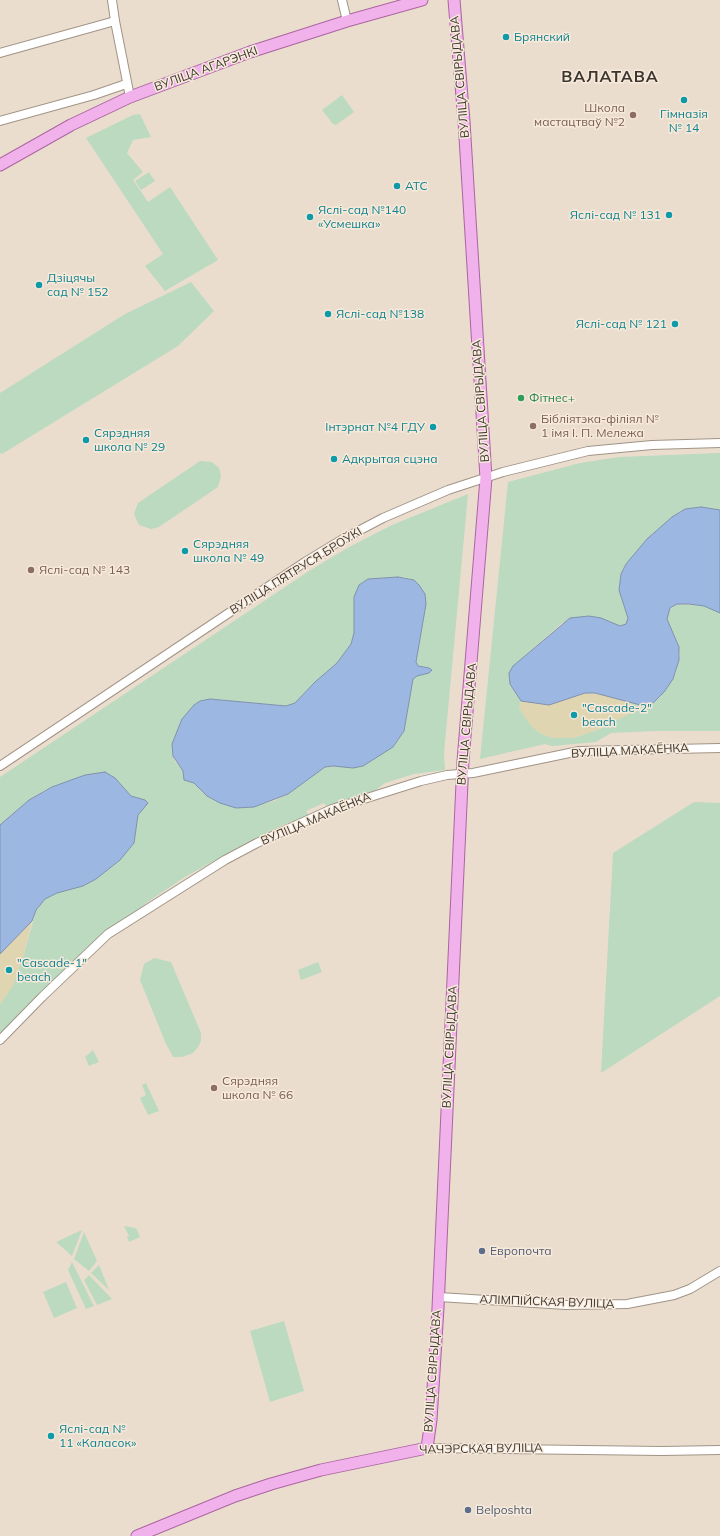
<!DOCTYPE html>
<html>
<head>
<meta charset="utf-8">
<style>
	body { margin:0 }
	canvas { display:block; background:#eaddce }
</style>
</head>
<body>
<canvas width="720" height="1536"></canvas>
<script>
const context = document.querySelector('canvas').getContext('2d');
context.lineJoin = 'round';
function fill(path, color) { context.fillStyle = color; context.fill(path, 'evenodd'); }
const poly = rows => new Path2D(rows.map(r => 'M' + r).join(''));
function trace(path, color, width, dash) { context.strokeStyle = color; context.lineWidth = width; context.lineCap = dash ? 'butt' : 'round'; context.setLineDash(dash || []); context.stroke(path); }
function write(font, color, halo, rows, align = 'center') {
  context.font = font + ' Mulish,sans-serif'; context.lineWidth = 3; context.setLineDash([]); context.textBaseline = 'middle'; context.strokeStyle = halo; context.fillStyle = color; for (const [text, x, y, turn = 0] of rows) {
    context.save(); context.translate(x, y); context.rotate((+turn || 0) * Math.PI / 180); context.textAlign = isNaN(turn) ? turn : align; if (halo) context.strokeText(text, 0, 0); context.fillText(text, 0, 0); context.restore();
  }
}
fill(poly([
	[342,95,354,112,336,125,333,124,322,110],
	[140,114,151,137,133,140,127,153,143,172,133,180,148,202,170,187,218,260,165,291,145,266,163,254,86,138,133,115],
	[149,172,155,181,141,190,135,181],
	[191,282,214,311,178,346,2,454,0,453,0,393,125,314],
	[720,453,720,510,701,507,685,509,679,512,647,539,626,564,621,574,619,590,628,618,626,624,620,626,595,617,562,623,513,666,512,688,521,701,519,708,573,738,600,729,630,713,631,702,641,706,655,701,667,688,676,673,680,654,677,641,667,619,668,611,677,604,704,606,720,613,720,731,655,731,611,733,596,742,552,746,545,744,480,759,508,482,580,463,619,457],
	[200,461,212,462,219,468,221,476,218,487,159,527,151,529,139,525,134,514,138,503],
	[468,494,444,753,445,770,414,774,385,783,373,792,327,807,324,803,306,811,309,816,283,825,237,848,185,877,149,901,70,964,42,992,0,1038,0,1004,13,985,24,954,36,910,45,899,53,894,92,882,120,860,134,843,138,815,148,802,130,795,111,775,85,775,45,790,29,800,0,825,0,777,309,571,349,547,392,525],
	[403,577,411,579,419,585,425,594,426,600,416,663,419,666,430,668,432,670,429,673,417,676,413,679,404,731,396,743,363,766,325,767,288,794,274,801,248,808,231,806,215,800,203,793,194,783,184,780,183,771,174,760,172,752,180,723,194,705,200,701,210,699,286,706,295,703,315,682,337,663,351,644,354,633,354,597,359,585,368,579],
	[694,802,720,803,720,996,601,1073,613,853],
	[154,958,171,962,201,1033,201,1041,198,1047,193,1053,182,1057,173,1057,166,1044,140,980,144,964],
	[318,962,322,972,301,980,298,970],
	[93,1050,99,1062,89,1066,85,1057],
	[146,1083,159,1111,148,1115,140,1098,146,1095,142,1085],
	[124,1226,136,1228,140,1237,129,1242,127,1237,129,1236],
	[82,1230,72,1256,56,1242],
	[84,1232,97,1261,89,1271,74,1259],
	[72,1262,94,1306,86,1309,68,1270],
	[99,1265,109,1290,91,1273],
	[89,1275,112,1299,97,1305,84,1280],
	[66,1282,77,1308,54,1318,43,1292],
	[284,1321,304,1391,270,1402,250,1331]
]), '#bbdac0');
fill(poly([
	[585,693,608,695,631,702,631,713,600,729,573,738,553,738,541,734,531,726,519,708,521,701,549,705],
	[32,921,24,954,13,985,0,1004,0,954]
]), '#dfd6b1');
const water = poly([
	[701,507,720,510,720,613,704,606,689,604,677,604,670,608,667,619,679,647,679,660,673,679,664,692,653,703,644,706,595,693,585,693,549,705,521,701,510,684,509,673,513,666,570,618,589,616,601,618,620,626,626,624,628,618,619,590,621,574,626,564,647,539,672,517,685,509,701,507],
	[398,577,414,580,419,585,425,594,426,604,416,662,418,666,429,668,432,670,429,673,417,676,413,679,404,731,393,747,363,766,353,768,333,766,325,767,288,794,254,807,236,808,220,803,207,796,194,783,184,780,183,771,173,756,172,744,182,719,194,705,200,701,210,699,286,706,295,703,315,682,337,663,351,644,354,633,354,597,359,585,368,579,398,577],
	[105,772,115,778,131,796,145,800,148,803,138,815,134,843,120,860,96,879,83,886,57,893,45,899,36,910,32,921,0,954,0,825,29,800,52,787,85,775,105,772]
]);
fill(water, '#9cb8e2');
trace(water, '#7f91ad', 1);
const minor = poly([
	[112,0,115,21,130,97],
	[342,0,347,21],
	[0,53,115,21],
	[0,121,94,95,126,84],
	[0,766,305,562,343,539,383,518,448,490,503,472,588,451,652,445,720,443],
	[0,1040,42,997,108,934,225,860,257,843,332,809,421,781,447,775,473,773,579,751,720,748],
	[439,1297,566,1305,627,1304,674,1295,690,1289,720,1271],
	[427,1448,662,1451,720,1450]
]);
const major = poly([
	[0,165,71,125,130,97,250,52,347,21,422,0],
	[137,1536,235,1496,271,1484,321,1470,427,1448,431,1420,438,1308,463,761,486,478,464,121,454,0]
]);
trace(minor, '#a19486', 10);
trace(major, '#ab65a1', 13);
trace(minor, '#fff', 8);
trace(major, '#f1b2eb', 11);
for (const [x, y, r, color] of [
	[506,37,4,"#0f9aa8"],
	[684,100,4,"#0f9aa8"],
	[633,115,4,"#8d6e63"],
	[397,186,4,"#0f9aa8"],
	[669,215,4,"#0f9aa8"],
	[310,217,4,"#0f9aa8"],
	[39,285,4,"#0f9aa8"],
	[328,314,4,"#0f9aa8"],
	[675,324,4,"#0f9aa8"],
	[521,398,4,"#2e9e5b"],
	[533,426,4,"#8d6e63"],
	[433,427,4,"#0f9aa8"],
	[86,440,4,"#0f9aa8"],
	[334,459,4,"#0f9aa8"],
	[185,551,4,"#0f9aa8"],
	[31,570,4,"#8d6e63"],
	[574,715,4,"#0f9aa8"],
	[9,970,4,"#0f9aa8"],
	[214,1088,4,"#8d6e63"],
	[482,1251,4,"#5c6f8a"],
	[51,1436,4,"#0f9aa8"],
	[468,1510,4,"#5c6f8a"]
]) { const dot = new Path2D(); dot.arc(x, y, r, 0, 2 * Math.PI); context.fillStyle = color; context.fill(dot); trace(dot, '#f8eadb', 1.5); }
write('12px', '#0d838f', '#f8eadb', [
	["Брянский",514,37],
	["Гімназія",684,114,"center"],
	["№ 14",684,128,"center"],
	["АТС",405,186],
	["Яслі-сад №140",318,210],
	["«Усмешка»",318,224],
	["Яслі-сад № 131",661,215,"right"],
	["Дзіцячы",47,278],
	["сад № 152",47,292],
	["Яслі-сад №138",336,314],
	["Яслі-сад № 121",667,324,"right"],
	["Інтэрнат №4 ГДУ",425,427,"right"],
	["Сярэдняя",94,433],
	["школа № 29",94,447],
	["Адкрытая сцэна",342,459],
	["Сярэдняя",193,544],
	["школа № 49",193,558],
	["\"Cascade-2\"",582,708],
	["beach",582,722],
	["\"Cascade-1\"",17,963],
	["beach",17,977],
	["Яслі-сад №",59,1429],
	["11 «Каласок»",59,1443]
], 'left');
write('12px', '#3b3630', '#f8eadb', [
	["ВУЛІЦА АГАРЭНКІ",206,69,-20],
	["ВУЛІЦА СВІРЫДАВА",460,77,-95],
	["ВУЛІЦА СВІРЫДАВА",481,401,-94],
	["ВУЛІЦА ПЯТРУСЯ БРОЎКІ",296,571,-32],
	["ВУЛІЦА СВІРЫДАВА",467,724,-85],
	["ВУЛІЦА МАКАЁНКА",630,751,-3],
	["ВУЛІЦА МАКАЁНКА",316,819,-23],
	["ВУЛІЦА СВІРЫДАВА",450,1047,-87],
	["АЛІМПІЙСКАЯ ВУЛІЦА",547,1302,2],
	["ВУЛІЦА СВІРЫДАВА",433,1371,-86],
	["ЧАЧЭРСКАЯ ВУЛІЦА",481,1449,-1]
]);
write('12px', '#785e54', '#f8eadb', [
	["Школа",625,108,"right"],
	["мастацтваў №2",625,122,"right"],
	["Бібліятэка-філіял №",541,419],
	["1 імя І. П. Мележа",541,433],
	["Яслі-сад № 143",39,570],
	["Сярэдняя",222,1081],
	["школа № 66",222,1095]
], 'left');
write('12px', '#27864d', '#f8eadb', [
	["Фітнес+",529,398]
], 'left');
write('12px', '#4e5e75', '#f8eadb', [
	["Европочта",490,1251],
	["Belposhta",476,1510]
], 'left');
context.letterSpacing = '1px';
write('bold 16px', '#3b3630', '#f8eadb', [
	["ВАЛАТАВА",610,77]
]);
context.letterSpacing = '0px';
</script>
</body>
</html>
